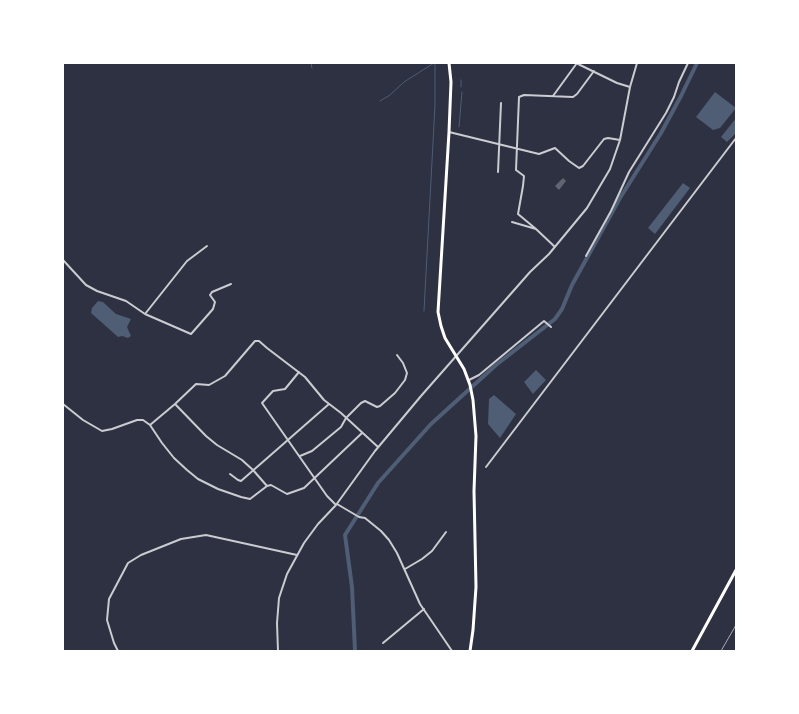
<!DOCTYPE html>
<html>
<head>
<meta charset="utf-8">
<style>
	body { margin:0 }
	#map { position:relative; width:799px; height:714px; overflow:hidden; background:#2d3142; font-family:Ubuntu,sans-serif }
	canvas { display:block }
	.frame { position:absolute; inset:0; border:64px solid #fff; pointer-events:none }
</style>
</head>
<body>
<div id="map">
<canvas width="799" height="714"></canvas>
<div class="frame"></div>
</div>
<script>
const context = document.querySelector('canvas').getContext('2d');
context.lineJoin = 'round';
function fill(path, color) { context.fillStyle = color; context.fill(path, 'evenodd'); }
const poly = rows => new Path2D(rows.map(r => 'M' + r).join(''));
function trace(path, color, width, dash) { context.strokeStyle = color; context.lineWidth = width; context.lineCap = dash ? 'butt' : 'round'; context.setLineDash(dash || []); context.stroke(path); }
fill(poly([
	[715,92,736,108,720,128,713,130,696,117],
	[736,118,736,133,727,142,721,137],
	[683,183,690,188,655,234,648,228],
	[98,301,103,302,116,314,131,319,127,327,131,336,128,338,122,336,118,337,91,313,92,308],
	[536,370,546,380,533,394,524,382],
	[494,395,516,414,500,438,488,424,489,399]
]), '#4f5d75');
trace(poly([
	[311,63,312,68],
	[461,80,461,87],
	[380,101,390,95,404,82,434,63],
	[459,127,462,92],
	[424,311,435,105,435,63]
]), '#4f5d75', 1);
trace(poly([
	[355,651,352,587,345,535,378,483,431,424,496,365,555,319,562,309,572,285,620,198,661,133,681,96,697,63]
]), '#4f5d75', 4);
fill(poly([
	[563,178,566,181,559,190,555,186]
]), '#626471');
trace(poly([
	[576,63,617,83,630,87],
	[553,96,577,63],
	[449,132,539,154,555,148,569,161,579,168,583,166,604,139,608,138,620,140],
	[498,172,501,103],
	[512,222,536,229,555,247],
	[536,229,518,214,523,186,524,176,516,170,519,97,524,95,573,97,577,94,594,71],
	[586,256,611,211,629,172,666,113,674,97,679,82,688,63],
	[63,260,86,285,97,291,126,301,145,314,191,334,213,309,215,302,210,295,212,292,231,284],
	[145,314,187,261,207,246],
	[299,372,285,389,273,391,262,403,327,496,336,505],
	[469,380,479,375,544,321,551,327],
	[63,404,83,420,102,431,112,429,137,420,143,420,150,425,162,443,174,458,187,470,198,479,218,489,241,497,250,499,267,486,271,485,287,494,304,488,362,433],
	[175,404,206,436,217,445,242,460,253,470,267,486],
	[150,425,175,404,196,384,209,385,225,376,255,341,259,341,267,348,305,377,324,400,341,413,378,447],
	[300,456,312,451,341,427,346,418,361,403,365,401,377,407,380,406,395,393,405,380,407,373,403,363,397,355],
	[486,467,736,138],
	[230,474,238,480,241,481,329,404],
	[337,504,359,517,365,518,381,531,389,540,397,553,420,604,452,651],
	[405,569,422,559,432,551,446,532],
	[383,643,424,609],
	[118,651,114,643,107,620,109,599,128,563,141,555,181,539,206,535,297,555],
	[278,651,277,623,279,598,287,574,304,543,318,524,336,505,375,451,421,396,530,272,549,254,587,208,610,169,620,140,630,87,637,63]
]), '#caccd0', 2);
trace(poly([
	[449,63,451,82,449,132,438,312,441,326,445,338,464,369,470,385,473,400,476,436,474,491,476,587,473,630,470,651]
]), '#fff', 3);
trace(poly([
	[692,651,736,570]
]), '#fff', 3);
trace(poly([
	[721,651,736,625]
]), '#abadb3', 1);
</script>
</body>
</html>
